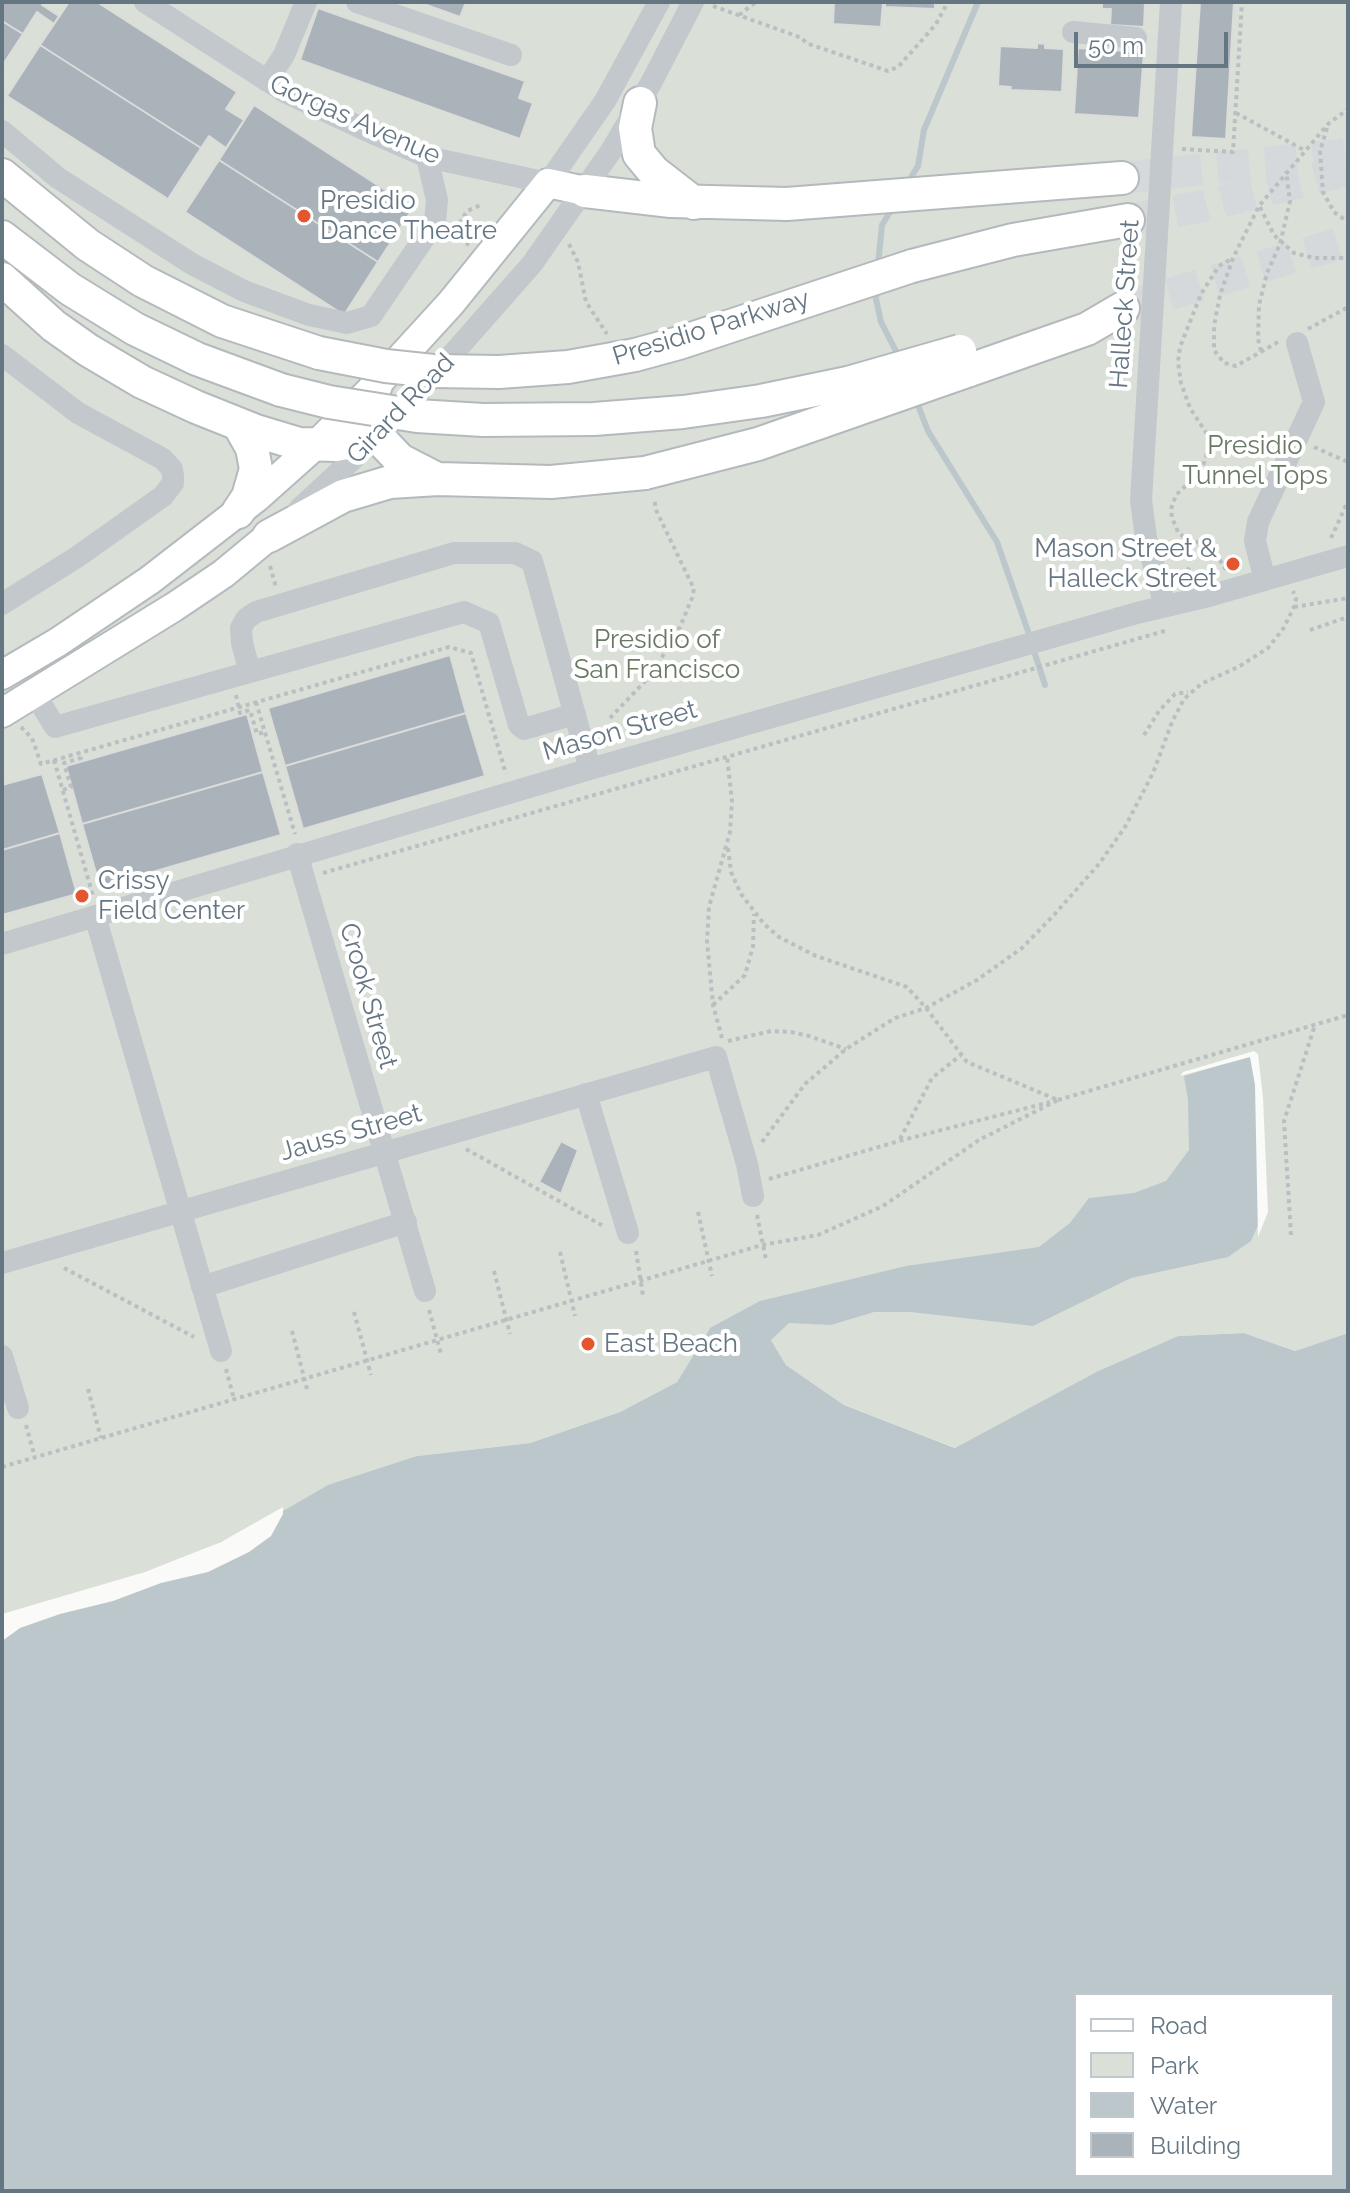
<!DOCTYPE html>
<html>
<head>
<meta charset="utf-8">
<style>
	body { margin:0 }
	#map { position:relative; width:1350px; height:2193px; overflow:hidden; background:#fafaf8; font-family:Raleway,sans-serif }
	canvas { display:block }
	.frame { position:absolute; inset:0; border:4px solid #657683; pointer-events:none }
	.legend { position:absolute; left:1074px; top:1993px; width:260px; height:184px; box-sizing:border-box; background:#fff; border:2px solid #c1c8cd; margin:0; padding:10px 14px; list-style:none; font-size:24px; color:#657683 }
	.legend li { display:flex; align-items:center; gap:16px; height:40px }
	.legend b { width:40px; border:2px solid #c1c8cd }
	.scale { position:absolute; left:1074px; top:32px; width:154px; height:36px; box-sizing:border-box; border:4px solid #657683; border-top:0; padding-left:10px; font-size:24px; line-height:28px; white-space:nowrap; color:#657683; -webkit-text-stroke:6px #fff; paint-order:stroke }
</style>
</head>
<body>
<div id="map">
<canvas width="1350" height="2193"></canvas>
<div class="frame"></div>
<ul class="legend">
<li><b style="height:10px;background:#fff"></b>Road</li>
<li><b style="height:22px;background:#dadfd7"></b>Park</li>
<li><b style="height:22px;background:#bbc7cb"></b>Water</li>
<li><b style="height:22px;background:#aab3b9"></b>Building</li>
</ul>
<div class="scale">50 m</div>
</div>
<script>
const context = document.querySelector('canvas').getContext('2d');
context.lineJoin = 'round';
function fill(path, color) { context.fillStyle = color; context.fill(path, 'evenodd'); }
const poly = rows => new Path2D(rows.map(r => 'M' + r).join(''));
function trace(path, color, width, dash) { context.strokeStyle = color; context.lineWidth = width; context.lineCap = dash ? 'butt' : 'round'; context.setLineDash(dash || []); context.stroke(path); }
function write(font, color, halo, rows, align = 'center') {
  context.font = font + ' Raleway,sans-serif'; context.lineWidth = 8; context.setLineDash([]); context.textBaseline = 'middle'; context.strokeStyle = halo; context.fillStyle = color; for (const [text, x, y, turn = 0] of rows) {
    context.save(); context.translate(x, y); context.rotate((+turn || 0) * Math.PI / 180); context.textAlign = isNaN(turn) ? turn : align; if (halo) context.strokeText(text, 0, 0); context.fillText(text, 0, 0); context.restore();
  }
}
fill(poly([
	[2,2,1348,2,1348,1333,1295,1351,1244,1333,1178,1336,1098,1371,956,1448,844,1405,786,1365,771,1340,710,1328,677,1382,620,1412,530,1443,417,1456,146,1576,2,1618]
]), '#dadfd7');
fill(poly([
	[1254,1055,1264,1212,1251,1241,1228,1257,1131,1278,1033,1326,911,1312,874,1312,831,1325,789,1323,771,1340,786,1365,844,1405,955,1448,1098,1371,1178,1336,1244,1333,1295,1351,1348,1333,1348,2191,2,2191,2,1618,146,1576,266,1521,328,1485,417,1456,530,1443,620,1412,677,1382,710,1328,760,1301,906,1266,1039,1247,1070,1223,1089,1198,1134,1193,1166,1181,1189,1150,1188,1100,1184,1076],
	[1076,1995,1332,1995,1332,2175,1076,2175]
]), '#bbc7cb');
fill(poly([
	[1254,1051,1258,1054,1263,1098,1268,1212,1258,1237,1255,1085,1250,1057,1180,1076,1183,1072],
	[283,1507,283,1514,271,1536,249,1552,208,1572,161,1583,113,1601,60,1614,20,1628,2,1641,2,1614,145,1572,221,1542]
]), '#fafaf8');
trace(poly([
	[907,184,918,166,924,130,978,2],
	[878,265,882,225,893,207],
	[877,288,876,299,881,322,900,359],
	[916,400,928,431,997,542,1030,637],
	[1033,648,1045,685]
]), '#bbc7cb', 6);
const building = poly([
	[2,2,43,2,42,5,59,16,54,24,37,12,23,34,2,21,2,2],
	[69,2,97,2,237,92,226,109,244,120,226,148,209,136,201,148,40,45,69,2],
	[418,2,466,2,460,17,418,2],
	[834,2,883,2,881,27,833,24,834,2],
	[885,2,935,2,935,9,885,7,885,2],
	[1102,2,1145,2,1144,27,1110,25,1111,9,1102,9,1102,2],
	[1200,2,1234,2,1226,139,1191,137,1200,2],
	[318,8,525,81,519,98,533,103,520,139,300,60,318,8],
	[2,21,23,34,2,66,2,21],
	[1037,43,1045,44,1045,48,1064,49,1062,92,1010,90,1011,87,998,86,1000,46,1037,48,1037,43],
	[40,45,201,148,168,199,7,96,40,45],
	[1078,48,1144,52,1139,118,1074,114,1078,48],
	[254,105,413,208,378,262,219,160,254,105],
	[219,160,378,262,344,315,185,212,219,160],
	[450,655,466,713,285,766,268,708,450,655],
	[466,713,485,776,303,829,285,766,466,713],
	[247,714,263,772,82,824,66,766,247,714],
	[263,772,281,835,100,887,82,824,263,772],
	[42,774,60,833,2,850,2,785,42,774],
	[60,833,77,894,2,915,2,850,60,833],
	[561,1141,578,1150,561,1194,539,1182,561,1141]
]);
fill(building, '#aab3b9');
trace(building, '#dcdcda', 2);
trace(poly([
	[1122,178,1348,154],
	[1128,220,1204,206,1348,170],
	[1123,308,1348,241]
]), '#d5d9db', 32, [32, 16]);
const major = poly([
	[2,675,58,642,150,580,256,498,321,440,376,385,451,303,548,183,585,191],
	[2,713,174,607,223,574,269,536]
]);
const highway = poly([
	[640,103,635,128,639,154,654,172,694,203],
	[2,175,88,245,143,281,222,321,319,353],
	[585,191,671,201,787,204,1122,178],
	[2,237,70,289,135,329,197,359,281,390],
	[912,266,1013,240,1128,220],
	[2,279,54,326,88,350,142,382,196,407,256,431,299,444,336,445,378,437],
	[967,371,1087,329,1123,308],
	[376,385,370,402,371,420,378,437,400,460,435,478],
	[238,512,248,497,256,469,252,448,239,425],
	[269,536,343,496,390,482,438,479,551,482,645,473]
]);
trace(major, '#b5babe', 32);
trace(highway, '#b4b9bd', 36);
trace(poly([
	[713,6,802,38,806,43,888,71,898,67,923,39,936,24,948,2],
	[739,15,756,2],
	[1236,113,1304,150],
	[1327,128,1320,151,1323,192,1334,212,1348,222],
	[1182,149,1233,152,1242,2],
	[1260,207,1274,235,1294,253,1314,258,1348,258],
	[455,230,467,211,481,205],
	[453,234,469,245],
	[569,244,578,262,586,302,607,334],
	[1308,329,1348,307],
	[1278,342,1236,366,1224,363,1214,350,1214,326,1220,295,1233,258,1259,206,1328,124,1348,109],
	[1261,351,1258,339,1259,305,1267,273,1280,244,1290,201,1286,171],
	[1314,447,1348,462],
	[1331,538,1348,501],
	[270,566,276,587],
	[1226,570,1215,552,1200,543,1185,538,1178,532,1172,518,1171,509,1176,495,1202,470,1208,449,1207,434,1190,408,1181,383,1178,362,1180,347,1201,294,1219,266,1231,259],
	[1187,571,1190,567],
	[1294,607,1348,598],
	[1310,630,1348,617],
	[236,695,240,713,250,710,257,734,265,732],
	[256,702,295,834],
	[610,718,652,674,680,627,692,598,694,589,656,510,654,498],
	[21,727,32,738,41,764,449,647,471,653,506,774],
	[1144,735,1159,711,1175,694,1188,692],
	[54,760,93,896],
	[63,790,71,787,64,763,81,758,79,753],
	[728,848,731,872,741,894,764,924,779,937,816,956,907,987,926,1008,967,1062,1058,1100],
	[323,873,1168,630],
	[713,1005,745,975,753,946,754,914],
	[722,1038,713,1005,707,941,709,907,730,832,732,801,727,756],
	[728,1041,771,1031,791,1032,809,1036,846,1049],
	[1058,1100,1348,1015],
	[900,1139,932,1078,961,1055],
	[762,1142,805,1084,846,1049,895,1018,926,1008,977,980,1022,948,1053,916,1099,864,1125,827,1153,773,1172,722,1184,699,1201,684,1240,666,1268,648,1283,629,1294,607,1296,599,1293,591],
	[466,1149,605,1227],
	[769,1179,899,1141,1050,1102],
	[698,1212,712,1276],
	[757,1215,766,1260],
	[1291,1235,1284,1121,1315,1025],
	[636,1251,643,1296],
	[560,1252,575,1316],
	[64,1268,194,1337],
	[494,1271,510,1334],
	[429,1310,441,1354],
	[354,1312,371,1375],
	[292,1331,308,1393],
	[226,1369,234,1399],
	[88,1389,101,1438],
	[26,1425,35,1458],
	[2,1467,708,1261,762,1245,818,1235,883,1206,979,1140,1058,1100]
]), '#bbbfc2', 4, [4, 4]);
trace(poly([
	[145,2,285,92,370,132,427,157,548,183,605,101,659,2],
	[357,2,511,55],
	[1073,32,1136,38],
	[267,81,284,55,306,2],
	[2,131,58,178,192,264,244,291,309,315,347,323,371,316,435,222,437,200,427,157],
	[2,355,78,413,163,459,172,469,173,476,173,483,163,496,77,557,2,604],
	[299,509,390,425,532,264,611,151,651,83,693,2],
	[1265,580,1255,541,1258,522,1314,402,1297,343],
	[1165,606,1146,538,1141,500,1171,2],
	[35,694,55,727,250,672],
	[575,714,524,729,519,725,489,623,464,612,250,672,242,643,241,628,246,619,256,612,454,553,515,553,532,561,590,769],
	[297,854,425,1291],
	[95,916,221,1351],
	[2,944,590,769,1137,613,1209,596,1348,556],
	[586,1094,628,1233],
	[2,1263,716,1057,747,1164,753,1196],
	[202,1287,406,1222],
	[2,1356,18,1408]
]), '#c3c8cc', 22);
trace(major, '#fff', 28);
trace(highway, '#fff', 32);
const highwayBridge = poly([
	[319,353,386,366,433,371,499,372,568,367,635,355,679,343,912,266],
	[281,390,329,402,417,416,483,420,594,419,683,412,761,401,848,383,960,351],
	[645,473,758,444,967,371]
]);
trace(highwayBridge, '#b4b9bd', 36, []);
trace(highwayBridge, '#fff', 32);
for (const [x, y, r, color] of [
	[304,216,8,"#e4572e"],
	[1233,564,8,"#e4572e"],
	[82,896,8,"#e4572e"],
	[588,1344,8,"#e4572e"]
]) { const dot = new Path2D(); dot.arc(x, y, r, 0, 2 * Math.PI); context.fillStyle = color; context.fill(dot); trace(dot, '#fff', 3); }
write('26px', '#657683', '#fff', [
	["Gorgas Avenue",355,120,24],
	["Halleck Street",1125,304,-86],
	["Presidio Parkway",711,328,-17],
	["Girard Road",401,409,-46],
	["Mason Street",620,731,-16],
	["Crook Street",368,996,74],
	["Jauss Street",351,1133,-16]
]);
write('26px', '#657683', '#fff', [
	["Presidio",320,201],
	["Dance Theatre",320,231],
	["Mason Street &",1217,549,"right"],
	["Halleck Street",1217,579,"right"],
	["Crissy",98,881],
	["Field Center",98,911],
	["East Beach",604,1344]
], 'left');
write('26px', '#687a64', '#fff', [
	["Presidio",1255,446],
	["Tunnel Tops",1255,476],
	["Presidio of",657,640],
	["San Francisco",657,670]
]);
</script>
</body>
</html>
